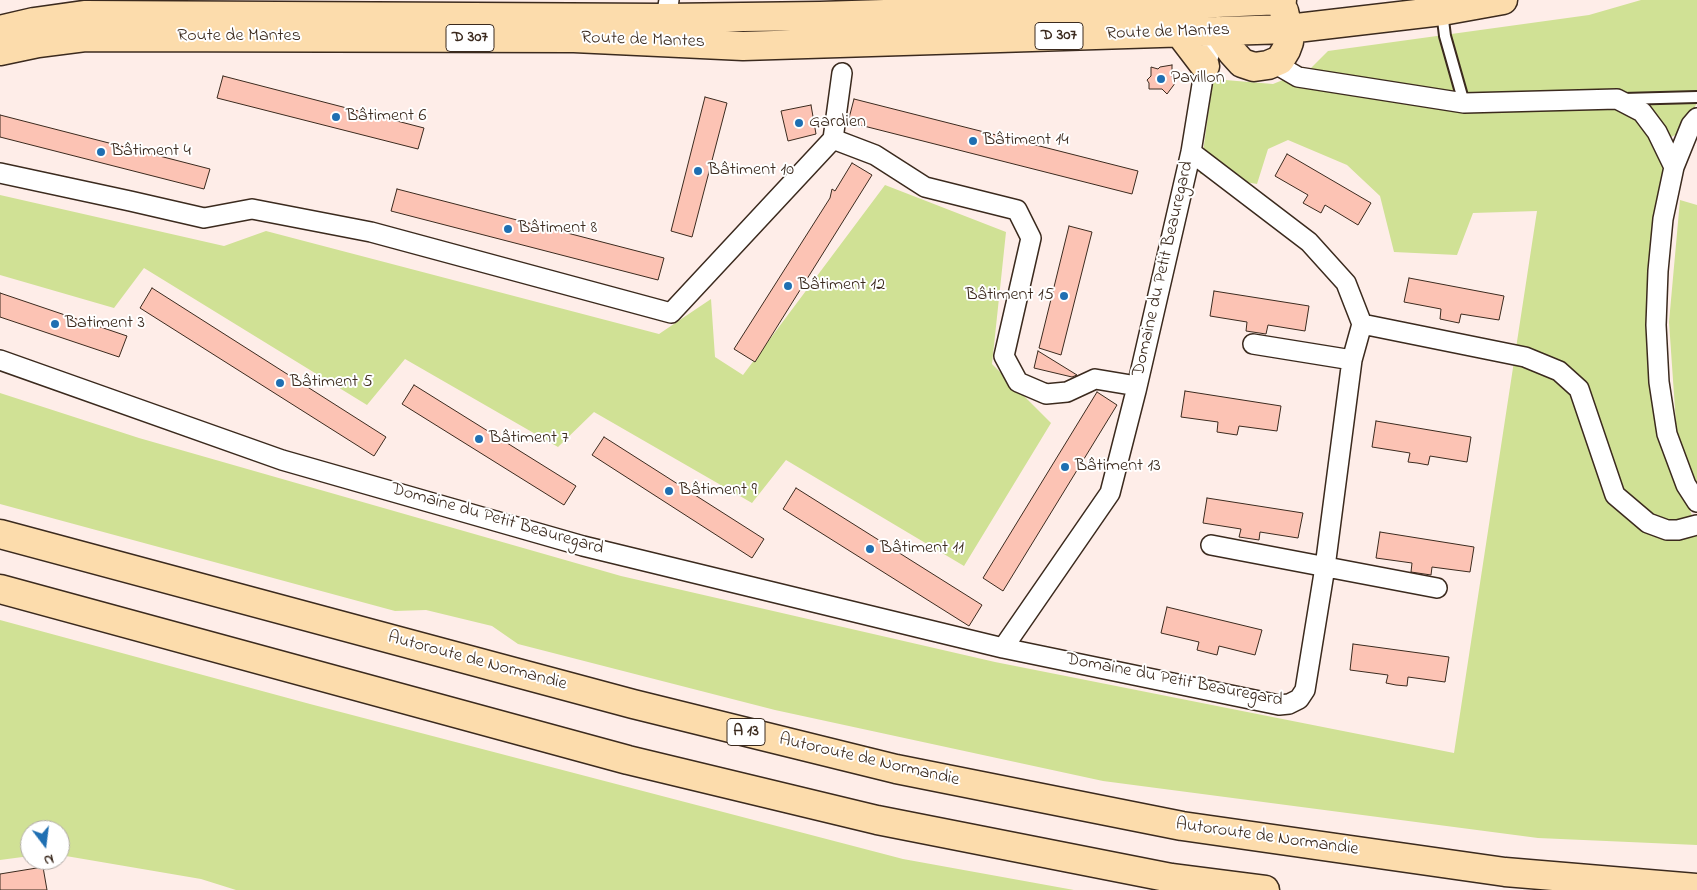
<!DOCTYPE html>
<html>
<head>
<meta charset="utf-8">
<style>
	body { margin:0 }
	#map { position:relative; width:1697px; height:890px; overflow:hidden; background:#feede8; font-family:"Indie Flower",sans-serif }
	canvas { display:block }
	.north { position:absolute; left:20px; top:820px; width:50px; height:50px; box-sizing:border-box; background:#fff; border:1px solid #b1aaa5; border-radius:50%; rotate:165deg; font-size:14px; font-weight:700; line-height:20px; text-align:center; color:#3b2a1e }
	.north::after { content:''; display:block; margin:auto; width:18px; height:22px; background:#1f6fb2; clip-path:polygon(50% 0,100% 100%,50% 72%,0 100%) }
</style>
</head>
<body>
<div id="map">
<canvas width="1697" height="890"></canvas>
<div class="north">N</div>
</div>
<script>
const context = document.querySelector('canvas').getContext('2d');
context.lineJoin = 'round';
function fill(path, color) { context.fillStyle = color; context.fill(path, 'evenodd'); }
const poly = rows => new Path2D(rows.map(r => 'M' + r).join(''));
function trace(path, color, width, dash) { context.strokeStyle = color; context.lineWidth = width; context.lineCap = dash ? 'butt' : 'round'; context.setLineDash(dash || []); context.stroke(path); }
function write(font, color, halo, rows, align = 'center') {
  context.font = font + ' "Indie Flower",sans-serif'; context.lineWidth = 4; context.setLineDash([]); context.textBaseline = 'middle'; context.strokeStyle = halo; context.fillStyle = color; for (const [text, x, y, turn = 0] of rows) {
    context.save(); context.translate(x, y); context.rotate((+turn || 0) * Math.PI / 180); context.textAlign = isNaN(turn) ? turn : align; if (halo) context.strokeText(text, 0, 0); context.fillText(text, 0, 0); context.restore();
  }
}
fill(poly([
	[1641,0,1697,0,1697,103,1680,133,1671,137,1652,223,1647,335,1657,433,1697,527,1697,845,1538,838,1103,781,775,710,518,644,492,626,426,610,395,611,0,504,0,393,139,438,621,576,995,662,1454,753,1537,211,1473,213,1457,255,1394,252,1380,196,1347,165,1288,140,1268,149,1257,184,1200,174,1213,79,1273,84,1310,69,1328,51,1589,15],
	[885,185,1006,232,992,364,1051,423,964,566,786,460,752,503,594,412,558,447,405,359,367,405,144,268,114,308,0,275,0,195,224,246,266,231,659,334,711,299,715,357,743,375],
	[1680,200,1697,205,1697,490,1677,438,1669,322],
	[0,620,310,704,903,859,1074,890,236,890,201,879,60,855,60,830,30,830,30,856,0,860]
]), '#d0e195');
const building = poly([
	[1172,65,1172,77,1176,82,1167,94,1162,89,1149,89,1149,83,1147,80,1151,76,1151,67,1158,69,1160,67,1172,65],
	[223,76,424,128,418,149,217,98,223,76],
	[705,97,727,103,692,237,671,231,705,97],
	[854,99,1138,171,1132,194,848,122,854,99],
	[811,105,816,134,788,141,781,111,811,105],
	[0,115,210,169,204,189,0,137,0,115],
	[1287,154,1371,203,1358,225,1325,205,1321,213,1303,203,1308,195,1275,176,1287,154],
	[852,163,872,175,755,362,734,349,830,198,832,189,835,191,852,163],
	[397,189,664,258,658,280,391,211,397,189],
	[1069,226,1092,232,1061,355,1039,348,1069,226],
	[1409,278,1504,296,1499,320,1461,314,1459,323,1440,319,1441,309,1404,302,1409,278],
	[152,288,386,437,374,456,140,308,152,288],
	[1214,291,1309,306,1305,331,1268,325,1266,334,1246,331,1247,322,1210,316,1214,291],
	[0,293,127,336,119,357,0,317,0,293],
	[1038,351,1077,375,1072,377,1034,368,1038,351],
	[414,385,576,486,564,505,402,404,414,385],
	[1185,391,1281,406,1277,431,1239,426,1237,435,1217,432,1218,422,1181,417,1185,391],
	[1097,392,1117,405,1003,591,983,578,1097,392],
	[1376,421,1471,437,1467,462,1430,456,1428,465,1417,463,1408,462,1410,453,1372,447,1376,421],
	[604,437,764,539,752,558,592,455,604,437],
	[796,488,982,605,969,626,783,509,796,488],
	[1207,498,1303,513,1298,538,1260,532,1259,540,1239,537,1241,529,1203,523,1207,498],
	[1380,532,1474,547,1470,572,1432,567,1431,575,1411,572,1412,563,1376,558,1380,532],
	[1167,607,1262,630,1255,655,1219,646,1217,655,1197,650,1199,642,1161,633,1167,607],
	[1353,644,1449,657,1445,682,1408,677,1407,686,1396,685,1386,683,1388,675,1350,670,1353,644],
	[43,867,47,890,0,890,0,874,43,867]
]);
fill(building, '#fcc3b4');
trace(building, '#3b2a1e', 1);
const lane = poly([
	[1442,12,1445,36,1464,103],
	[1623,99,1697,97]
]);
const street = poly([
	[666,18,669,0],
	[1274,63,1298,77,1464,103,1617,99,1642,112,1657,132,1674,167],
	[1697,118,1691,125,1674,167,1663,219,1658,271,1656,325,1659,382,1667,434,1686,485,1697,502],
	[833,139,842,73],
	[0,173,130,201,204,218,252,209,371,232,671,313,833,139,875,155,925,187,1017,210,1031,238,1004,356,1018,382,1046,394,1067,392,1095,379,1137,386],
	[1362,324,1525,357,1559,371,1579,389,1615,495,1648,523,1667,530,1678,530,1697,525],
	[1253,344,1352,360],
	[0,360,282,460,583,546,1003,648,1110,493,1136,391,1191,152,1205,66,1218,31],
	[1211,545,1437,588],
	[1003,648,1279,705,1289,704,1299,699,1305,690,1325,567,1352,360,1362,324,1346,283,1309,242,1191,152]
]);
const primary = poly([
	[0,30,34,22,84,15,666,18,820,16,1174,5,1282,0],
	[1218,31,1232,52,1242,63,1254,67,1268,65,1280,60,1286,50,1289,42,1288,29,1284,11],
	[1179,32,1205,66],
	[0,51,38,43,85,37,574,38,743,46,1288,29,1442,11,1503,0]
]);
const highway = poly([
	[0,534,633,704,896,769,1182,826,1505,872,1697,888],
	[0,589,628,760,877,820,1171,878,1265,890]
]);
trace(lane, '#3b2a1e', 14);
trace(street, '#3b2a1e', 22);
trace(primary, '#3b2a1e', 31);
trace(highway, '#3b2a1e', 31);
trace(lane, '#fff', 10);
trace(street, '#fff', 19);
trace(primary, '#fcdcac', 28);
trace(highway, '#fcdcac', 28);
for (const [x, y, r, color] of [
	[1161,79,5,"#1f6fb2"],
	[336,117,5,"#1f6fb2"],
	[799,123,5,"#1f6fb2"],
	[973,141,5,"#1f6fb2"],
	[101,152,5,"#1f6fb2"],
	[698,171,5,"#1f6fb2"],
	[508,229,5,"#1f6fb2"],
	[788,286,5,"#1f6fb2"],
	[1064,296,5,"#1f6fb2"],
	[55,324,5,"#1f6fb2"],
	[280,383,5,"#1f6fb2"],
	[479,439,5,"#1f6fb2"],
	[1065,467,5,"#1f6fb2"],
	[669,491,5,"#1f6fb2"],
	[870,549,5,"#1f6fb2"]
]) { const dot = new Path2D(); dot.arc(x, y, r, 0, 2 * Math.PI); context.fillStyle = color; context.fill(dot); trace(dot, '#fff', 2); }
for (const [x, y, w] of [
	[1059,36,48],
	[470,38,48],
	[746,732,38]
]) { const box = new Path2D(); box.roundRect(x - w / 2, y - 13.5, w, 27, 4); context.fillStyle = '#fff'; context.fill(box); trace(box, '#3b2a1e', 1); }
write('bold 16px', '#3b2a1e', null, [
	["D 307",1059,36],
	["D 307",470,38],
	["A 13",746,732]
]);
write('18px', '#3b2a1e', '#fff', [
	["Route de Mantes",1168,33,-2],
	["Route de Mantes",239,37],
	["Route de Mantes",643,41,2],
	["Domaine du Petit Beauregard",1164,269,-77],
	["Domaine du Petit Beauregard",497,520,16],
	["Autoroute de Normandie",477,662,15],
	["Domaine du Petit Beauregard",1174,681,11],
	["Autoroute de Normandie",869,761,13],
	["Autoroute de Normandie",1267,838,8]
]);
write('18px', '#3b2a1e', '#fff', [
	["Pavillon",1171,79],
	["Bâtiment 6",346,117],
	["Gardien",809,123],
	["Bâtiment 14",983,141],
	["Bâtiment 4",111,152],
	["Bâtiment 10",708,171],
	["Bâtiment 8",518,229],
	["Bâtiment 12",798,286],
	["Bâtiment 15",1054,296,"right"],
	["Batiment 3",65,324],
	["Bâtiment 5",290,383],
	["Bâtiment 7",489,439],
	["Bâtiment 13",1075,467],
	["Bâtiment 9",679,491],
	["Bâtiment 11",880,549]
], 'left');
</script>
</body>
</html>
